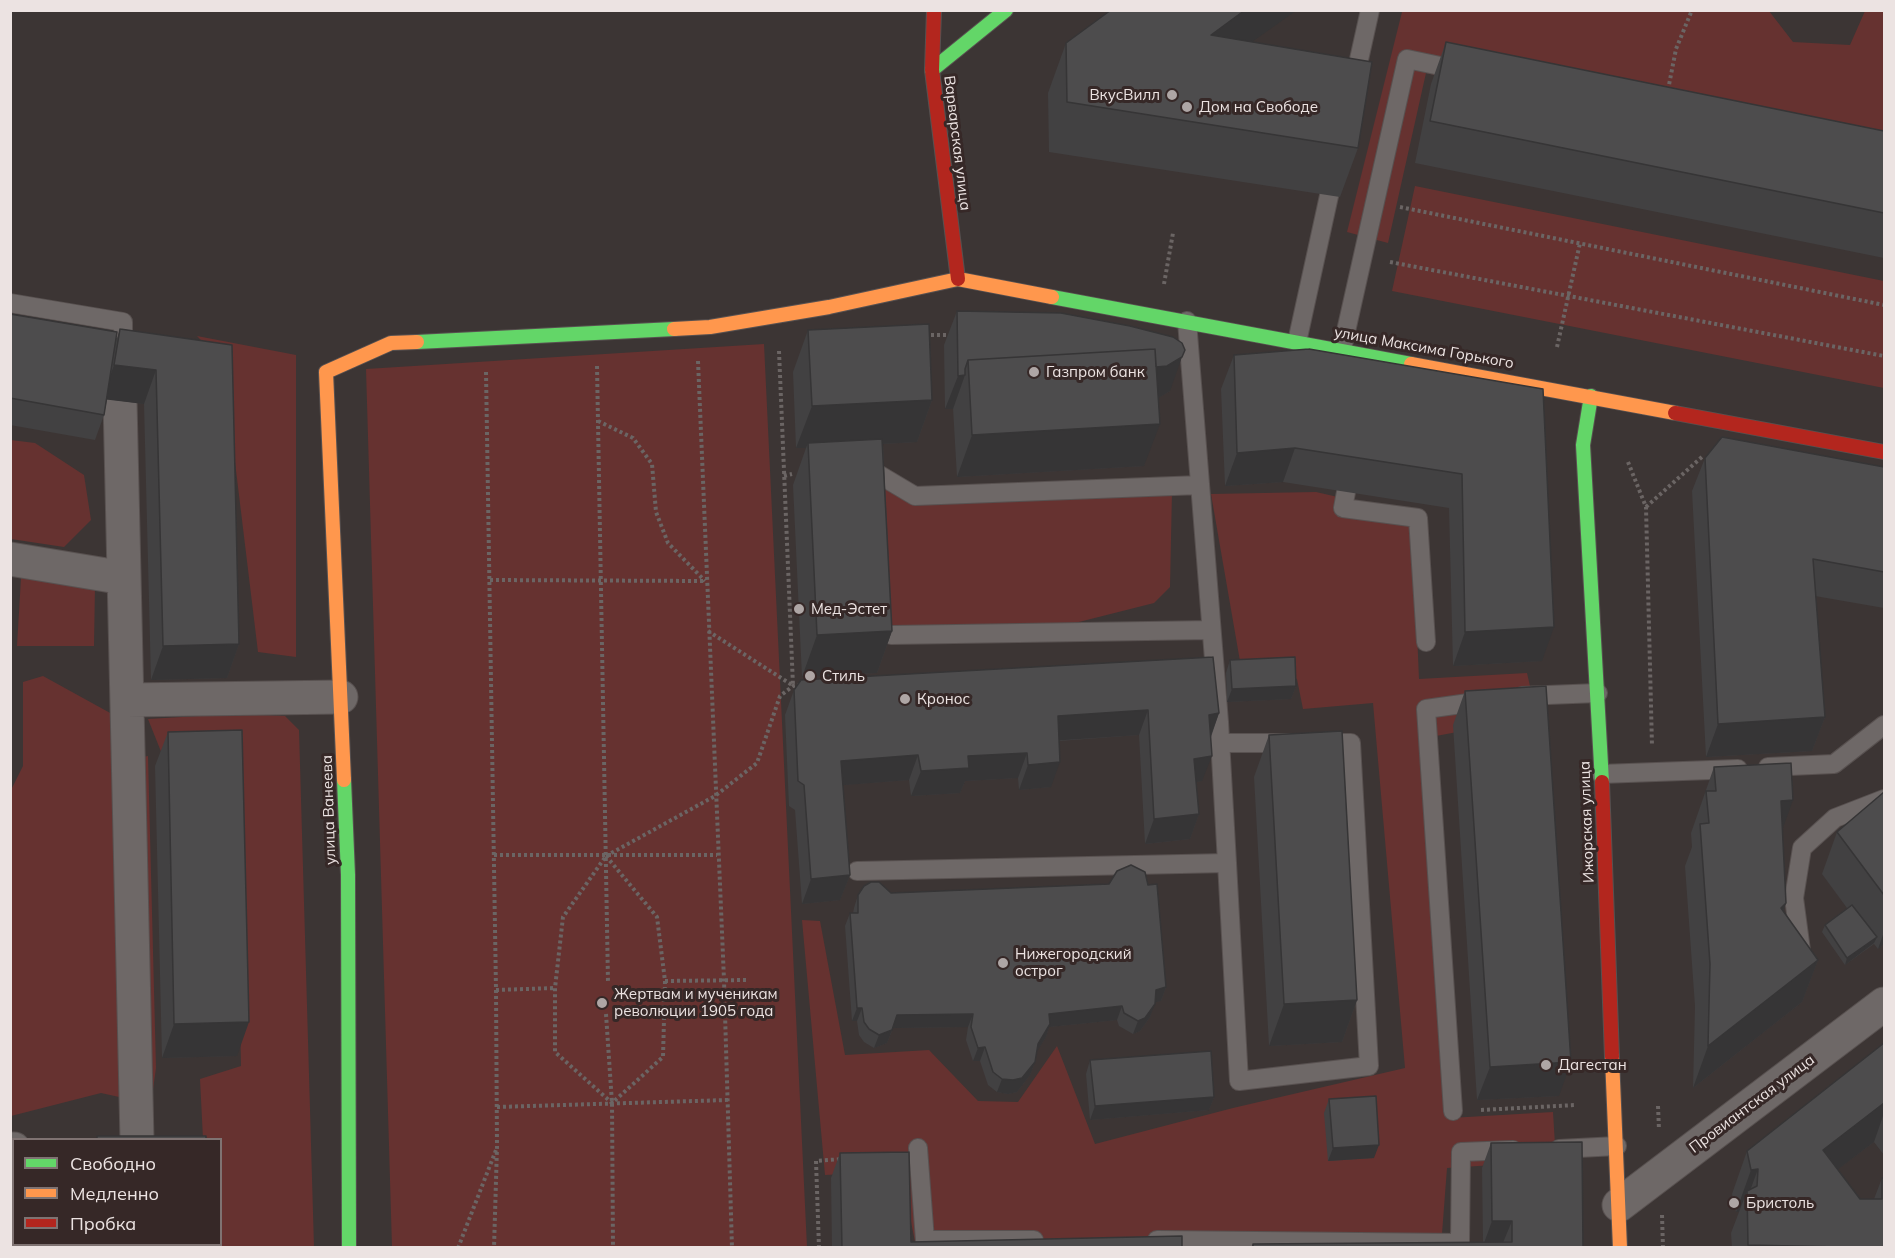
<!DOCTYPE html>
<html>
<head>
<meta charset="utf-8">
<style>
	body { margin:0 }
	#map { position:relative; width:1895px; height:1258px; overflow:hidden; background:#3c3534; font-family:Mulish,sans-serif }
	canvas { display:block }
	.frame { position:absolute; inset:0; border:12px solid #ece3e2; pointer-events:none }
	.legend { position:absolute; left:12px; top:1138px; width:210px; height:108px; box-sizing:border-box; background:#362827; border:2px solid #7f7372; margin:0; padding:8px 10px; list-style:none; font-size:18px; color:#ece3e2 }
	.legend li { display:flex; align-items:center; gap:12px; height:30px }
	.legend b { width:30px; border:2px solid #7f7372 }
</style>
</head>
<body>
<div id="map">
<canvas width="1895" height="1258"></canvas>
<div class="frame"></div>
<ul class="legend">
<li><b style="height:8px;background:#63d668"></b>Свободно</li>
<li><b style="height:8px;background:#ff974d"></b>Медленно</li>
<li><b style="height:8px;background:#b3261e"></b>Пробка</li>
</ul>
</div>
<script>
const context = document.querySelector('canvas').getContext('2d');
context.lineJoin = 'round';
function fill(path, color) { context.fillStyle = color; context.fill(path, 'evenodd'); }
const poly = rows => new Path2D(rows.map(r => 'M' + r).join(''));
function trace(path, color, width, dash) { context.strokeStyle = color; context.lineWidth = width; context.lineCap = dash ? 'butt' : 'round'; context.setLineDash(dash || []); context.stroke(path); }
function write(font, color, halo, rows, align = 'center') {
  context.font = font + ' Mulish,sans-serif'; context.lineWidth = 6; context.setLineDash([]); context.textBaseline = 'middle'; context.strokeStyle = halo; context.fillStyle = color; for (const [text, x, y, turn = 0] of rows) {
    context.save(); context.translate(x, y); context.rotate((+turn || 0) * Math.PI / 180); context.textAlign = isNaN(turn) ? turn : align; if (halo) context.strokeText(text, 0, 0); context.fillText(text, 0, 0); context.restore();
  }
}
fill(poly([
	[1769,11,1793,42,1850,45,1865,11,1884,11,1884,170,1426,73,1388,243,1347,232,1402,12],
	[1415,186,1884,281,1884,388,1392,291],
	[197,336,296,355,296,657,258,652,223,363],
	[764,344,807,1247,392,1247,366,369],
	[11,440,35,443,84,475,91,520,64,547,11,539],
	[882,488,1172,491,1170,587,1154,603,1067,625,891,628],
	[1316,492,1412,514,1419,679,1527,673,1537,717,1420,739,1450,1118,1553,1112,1556,1161,1447,1168,1441,1247,916,1247,901,1171,825,1175,802,920,820,921,845,1055,929,1050,978,1101,1018,1102,1057,1046,1095,1144,1233,1108,1405,1068,1373,703,1303,709,1297,679,1241,667,1211,494],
	[21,578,95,585,94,646,17,646],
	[43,676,112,714,111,763,148,756,156,1068,151,1104,101,1093,11,1116,10,792,23,766,23,682],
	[232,714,285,716,299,730,314,1247,208,1247,208,1245,220,1244,220,1140,203,1139,200,1079,241,1066,235,752,162,754,148,719]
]), '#663230');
const lane = poly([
	[1354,82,1370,10],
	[10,303,123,322,123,353],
	[1297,342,1334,173],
	[1342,349,1407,59,1459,70],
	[873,471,915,496,1200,485],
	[1346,492,1343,508,1418,518,1426,642],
	[891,635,1211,630],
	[1522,696,1598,693],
	[1221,743,1291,743],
	[1768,767,1834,764,1884,725],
	[1601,774,1738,769],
	[1227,863,1239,1081,1369,1066,1351,743,1319,743],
	[857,871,1227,863,1219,722,1187,321],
	[1802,958,1794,898,1802,848,1835,818,1884,799],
	[1453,1111,1426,709,1483,701],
	[918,1148,925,1240,1034,1240],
	[1559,1149,1617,1146],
	[1157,1240,1460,1243,1461,1152,1513,1150]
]);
const street = poly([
	[120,401,137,1140],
	[10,559,124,578],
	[127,700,341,697],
	[10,1149,14,1149],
	[1619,1205,1884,1004]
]);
const fast = poly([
	[932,70,1006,10],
	[1052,297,1411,364],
	[417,342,674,329],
	[1591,396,1583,445,1602,782],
	[344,780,348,875,349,1248]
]);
const slow = poly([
	[674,329,710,327,829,307,958,279,1052,297],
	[1411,364,1675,413],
	[344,780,326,372,391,343,417,342],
	[1612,1057,1620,1248]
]);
const jam = poly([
	[934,10,932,70,958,279],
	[1675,413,1884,452],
	[1602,782,1612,1057]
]);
trace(lane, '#585150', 20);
trace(street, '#585150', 35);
trace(fast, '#585150', 16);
trace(slow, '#585150', 16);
trace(jam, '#585150', 16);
trace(poly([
	[1668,90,1676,49,1692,10],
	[1400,207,1884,305],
	[1390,262,1884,356],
	[1164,284,1173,233],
	[925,335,951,335],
	[1557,347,1580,243],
	[779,351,793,686],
	[698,361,724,980,732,1248],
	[597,366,608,982],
	[486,372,496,990,497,1147,494,1248],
	[598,421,633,438,652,464,656,512,668,543,705,581],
	[1628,462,1646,507,1652,746],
	[784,476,792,474],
	[1646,507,1704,455],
	[490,580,706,581],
	[708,631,792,685],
	[494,855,717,855],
	[606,856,715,796,757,763,780,696,793,686,800,685],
	[606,856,657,917,665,981,663,1057,612,1103,555,1052,555,988,563,917,606,856],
	[665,981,747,980],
	[496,990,555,988],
	[606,1014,612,1103,613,1248],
	[1658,1106,1659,1130],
	[497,1107,728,1100],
	[1481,1110,1576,1105],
	[1662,1215,1663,1248],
	[458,1248,496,1150],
	[819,1248,816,1161,842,1159]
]), '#6b6564', 4, [3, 3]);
trace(lane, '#6e6867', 18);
trace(street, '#6e6867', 33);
trace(fast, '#63d668', 14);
trace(slow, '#ff974d', 14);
trace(jam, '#b3261e', 14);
fill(poly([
	[1253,42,1358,148,1340,197,1049,152,1048,93,1066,43],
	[1446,42,1884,131,1884,258,1415,163,1431,84],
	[957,311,1170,391,1158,398,1144,466,957,477,953,408,945,409,944,345],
	[10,314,117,338,120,329,232,345,239,644,227,678,151,680,144,404,107,399,104,415,95,440,10,425],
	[808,330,932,400,917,442,883,444,892,631,877,673,802,677,793,485,806,448,796,448,793,372],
	[1234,355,1543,389,1542,661,1453,666,1449,508,1283,482,1225,486,1221,389],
	[1705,458,1884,467,1884,608,1815,596,1825,717,1812,751,1706,757,1692,491],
	[1230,660,1296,686,1291,699,1227,702,1226,673],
	[794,690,1219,713,1211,737,1202,781,1196,782,1199,814,1190,839,1145,844,1139,735,1059,741,1051,787,1019,790,1018,778,965,781,960,793,911,796,909,780,843,785,850,875,840,900,802,904,795,810,789,806,785,715],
	[1465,691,1559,1096,1477,1100,1453,725],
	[168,732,237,1056,162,1058,155,766],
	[1269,735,1357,1000,1342,1042,1269,1046,1254,777],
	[1714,767,1782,829,1786,903,1783,912,1818,960,1802,1002,1693,1088,1695,1006,1685,866,1692,847,1691,833],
	[1884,792,1884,944,1878,949,1874,944,1845,965,1822,932,1825,925,1847,908,1822,874,1837,832],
	[891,893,1166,987,1161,1001,1155,1002,1150,1017,1140,1031,1133,1034,1119,1026,1117,1020,1049,1027,1046,1037,1037,1051,1035,1062,1030,1075,1017,1092,1008,1094,997,1092,988,1085,980,1061,973,1061,966,1040,968,1027,893,1028,887,1043,874,1048,864,1042,859,1035,857,1021,852,1021,845,926,850,913,853,913,854,908,858,895],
	[1884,1043,1884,1155,1874,1142,1838,1169,1860,1199,1874,1199,1882,1178,1884,1248,1732,1248,1731,1233,1739,1212,1736,1212,1732,1194,1747,1151],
	[1090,1060,1214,1097,1209,1110,1090,1120,1086,1074],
	[1329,1099,1374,1158,1328,1161,1324,1113],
	[1491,1143,1583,1248,1251,1248,1253,1244,1483,1242,1482,1168],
	[840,1153,911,1242,1182,1248,832,1248,831,1178],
	[86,1245,206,1245,205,1248,87,1248]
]), '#424142');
fill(poly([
	[1245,10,1297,10,1193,84,1211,35],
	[1182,357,1170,391,1155,400,1153,368],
	[114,365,156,370,144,404,102,399],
	[965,375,953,409,945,409,958,376],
	[932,400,917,442,808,448,808,443,806,448,796,448,812,406],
	[1160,424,1144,466,957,477,972,435],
	[1295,448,1283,482,1225,486,1237,453],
	[1554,627,1542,661,1453,666,1465,632],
	[892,631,877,673,802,677,817,635],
	[239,644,227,678,151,680,163,646],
	[1296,686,1291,699,1227,702,1232,689],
	[1148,710,1139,735,1049,741,1058,716],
	[1219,713,1210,738,1209,715],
	[1825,717,1812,751,1706,757,1718,724],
	[1027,753,1018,778,965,781,960,793,911,796,921,771,968,756],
	[918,755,909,780,832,786,841,761],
	[1212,756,1202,781,1185,784,1194,759],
	[1060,762,1051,787,1019,790,1028,765],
	[1793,800,1778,842,1781,801],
	[1199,814,1190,839,1145,844,1154,819],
	[850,875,840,900,802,904,811,879],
	[1786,903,1771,946,1781,908],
	[1884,932,1884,944,1878,949],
	[1877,937,1874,943,1845,965,1847,958],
	[1818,960,1802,1002,1693,1088,1708,1046],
	[1166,987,1161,1001,1151,1003,1156,990],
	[1357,1000,1342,1042,1269,1046,1284,1004],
	[1155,1004,1150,1017,1140,1031,1133,1034,1138,1021],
	[1122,1006,1117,1020,1049,1027,1046,1037,1033,1058,1049,1014],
	[857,1008,862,1008,857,1021,852,1021],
	[973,1014,968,1027,893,1028,897,1015],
	[249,1022,237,1056,162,1058,174,1024],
	[892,1030,887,1043,874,1048,879,1035],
	[985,1047,980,1061,973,1061,978,1048],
	[1035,1062,1030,1075,1017,1092,1008,1094,997,1092,1002,1079],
	[1571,1062,1559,1096,1477,1100,1490,1067],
	[1214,1097,1209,1110,1090,1120,1095,1106],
	[1884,1103,1884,1113,1874,1142,1808,1192,1823,1150],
	[1379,1145,1374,1158,1328,1161,1333,1148],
	[1758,1169,1747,1199,1747,1191,1739,1212,1736,1212,1751,1170],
	[1492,1221,1512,1221,1502,1245,1483,1246],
	[101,1245,206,1245,205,1248,100,1248],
	[1748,1245,1846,1248,1747,1248]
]), '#363536');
const building = poly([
	[1111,10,1245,10,1211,35,1372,62,1358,148,1067,102,1066,43,1111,10],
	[1446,42,1884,131,1884,213,1430,121,1446,42],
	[957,311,1061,313,1130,326,1173,337,1182,343,1185,350,1182,357,1167,366,1156,367,1155,349,968,360,965,369,965,375,958,376,957,311],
	[10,314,117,332,104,415,10,398,10,314],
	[929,324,932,400,812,406,808,330,929,324],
	[120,329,232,345,239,644,163,646,156,370,114,365,120,329],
	[1155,349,1160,424,972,435,968,360,1155,349],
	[1309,349,1543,389,1554,627,1465,632,1462,474,1295,448,1237,453,1234,355,1309,349],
	[1722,437,1884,467,1884,572,1813,559,1825,717,1718,724,1705,458,1722,437],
	[882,439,892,631,817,635,808,443,882,439],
	[1213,657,1219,713,1209,715,1212,756,1194,759,1199,814,1154,819,1148,710,1058,716,1060,762,1028,765,1027,753,968,756,969,768,921,771,918,755,841,761,850,875,811,879,804,785,798,781,794,690,801,680,1213,657],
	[1295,657,1296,686,1232,689,1230,660,1295,657],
	[1546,686,1571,1062,1490,1067,1465,691,1546,686],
	[242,730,249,1022,174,1024,168,732,242,730],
	[1342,731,1357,1000,1284,1004,1269,735,1342,731],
	[1791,763,1793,800,1781,801,1786,903,1781,908,1818,960,1708,1046,1710,964,1700,824,1709,823,1706,791,1716,791,1714,767,1791,763],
	[1884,792,1884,895,1837,832,1884,792],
	[1131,865,1145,872,1148,885,1157,884,1166,987,1156,990,1155,1004,1145,1018,1138,1021,1124,1013,1122,1006,1049,1014,1050,1024,1038,1044,1035,1062,1022,1078,1013,1080,1002,1079,993,1072,985,1047,978,1048,971,1027,973,1014,897,1015,892,1030,879,1035,869,1029,864,1022,862,1008,857,1008,850,913,858,913,858,895,864,886,871,882,879,882,891,893,1109,884,1117,871,1131,865],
	[1852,905,1877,937,1847,958,1825,925,1852,905],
	[1884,1043,1884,1103,1823,1150,1860,1199,1882,1199,1882,1178,1884,1178,1884,1248,1748,1245,1747,1191,1757,1186,1758,1169,1751,1170,1747,1151,1884,1043],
	[1211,1051,1214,1097,1095,1106,1090,1060,1211,1051],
	[1376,1096,1379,1145,1333,1148,1329,1099,1376,1096],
	[97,1136,206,1136,206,1140,97,1140,97,1136],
	[1582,1142,1583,1248,1253,1248,1253,1244,1512,1242,1512,1221,1492,1221,1491,1143,1582,1142],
	[909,1152,911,1242,1182,1236,1182,1248,842,1248,840,1153,909,1152]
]);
fill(building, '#4d4c4d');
trace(building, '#363536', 1.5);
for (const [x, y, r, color] of [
	[1172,95,6,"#aea6a5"],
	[1187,107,6,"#aea6a5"],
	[1034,372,6,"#aea6a5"],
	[799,609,6,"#aea6a5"],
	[810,676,6,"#aea6a5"],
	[905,699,6,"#aea6a5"],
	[1003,963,6,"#aea6a5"],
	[602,1003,6,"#aea6a5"],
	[1546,1065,6,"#aea6a5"],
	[1734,1203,6,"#aea6a5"]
]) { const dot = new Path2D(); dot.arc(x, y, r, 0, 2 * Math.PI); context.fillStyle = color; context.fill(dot); trace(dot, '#362827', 2); }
write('15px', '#ece3e2', '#362827', [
	["ВкусВилл",1160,95,"right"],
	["Дом на Свободе",1199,107],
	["Газпром банк",1046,372],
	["Мед-Эстет",811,609],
	["Стиль",822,676],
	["Кронос",917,699],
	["Нижегородский",1015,954],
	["острог",1015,971],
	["Жертвам и мученикам",614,994],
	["революции 1905 года",614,1011],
	["Дагестан",1558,1065],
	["Бристоль",1746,1203]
], 'left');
write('15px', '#ece3e2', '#362827', [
	["Варварская улица",957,143,83],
	["улица Максима Горького",1424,348,10],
	["улица Ванеева",329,810,-92],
	["Ижорская улица",1587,822,-92],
	["Провиантская улица",1752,1104,-37]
]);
</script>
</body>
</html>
